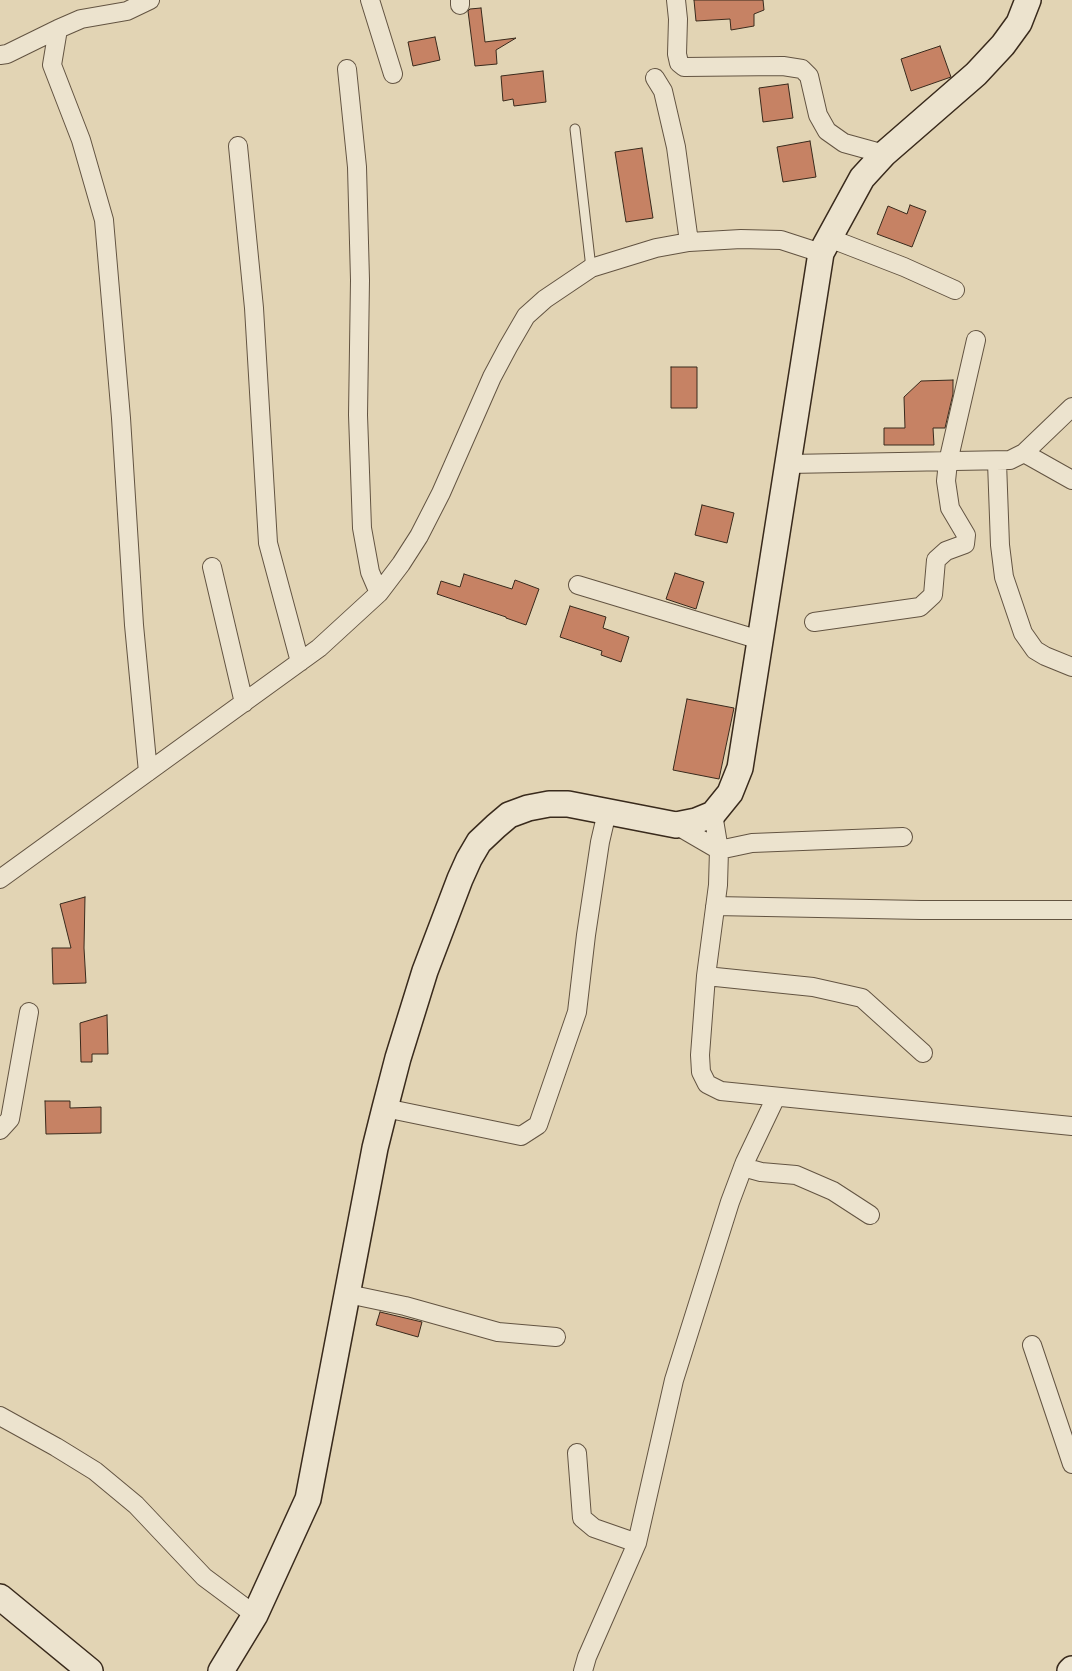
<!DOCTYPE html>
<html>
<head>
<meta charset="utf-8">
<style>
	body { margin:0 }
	canvas { display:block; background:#e2d4b4 }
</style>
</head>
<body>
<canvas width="1072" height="1671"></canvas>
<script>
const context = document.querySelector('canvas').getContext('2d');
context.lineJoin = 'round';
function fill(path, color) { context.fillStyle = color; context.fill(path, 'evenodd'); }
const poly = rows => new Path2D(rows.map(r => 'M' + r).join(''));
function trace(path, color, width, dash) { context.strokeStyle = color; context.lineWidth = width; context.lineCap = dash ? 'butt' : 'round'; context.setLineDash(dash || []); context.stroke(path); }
const building = poly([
	[694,0,763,0,764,10,754,14,754,26,731,30,730,19,696,21,694,0],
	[481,8,485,42,516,38,496,50,497,64,475,66,468,11,470,9,481,8],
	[435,37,440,60,413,66,408,42,435,37],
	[940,46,951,77,911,91,901,59,940,46],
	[543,71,546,102,514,106,513,99,503,101,501,76,543,71],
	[788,84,793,118,763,122,759,88,788,84],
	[810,141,816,177,783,182,777,147,810,141],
	[642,148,653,218,626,222,615,152,642,148],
	[910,205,926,211,912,247,877,234,888,206,907,214,910,205],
	[671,367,697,367,697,408,671,408,671,367],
	[953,380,953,394,945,428,933,428,934,445,884,445,884,428,905,428,904,397,921,381,953,380],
	[702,505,734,513,727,543,695,535,702,505],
	[675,573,704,582,696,609,666,599,675,573],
	[464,574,512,589,515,580,539,589,526,625,506,618,506,617,437,594,441,581,460,587,464,574],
	[570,606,606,617,603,628,629,637,621,662,601,655,602,651,560,637,570,606],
	[687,699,734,708,719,779,673,770,687,699],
	[85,897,84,948,86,983,53,984,52,948,71,948,60,904,85,897],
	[107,1015,108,1054,92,1054,92,1062,81,1062,80,1023,107,1015],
	[45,1101,70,1101,70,1108,101,1107,101,1133,46,1134,45,1101],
	[380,1312,422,1322,418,1337,376,1325,380,1312]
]);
fill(building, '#c68264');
trace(building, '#392a1c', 1);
const lane = poly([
	[575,129,591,268]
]);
const street = poly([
	[370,0,393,74],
	[460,0,460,5],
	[676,0,678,19,677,54,679,63,684,67,783,66,802,69,809,76,818,115,827,131,844,143,884,154],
	[0,55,7,54,58,29],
	[347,69,357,167,360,280,358,415,362,528,370,572,379,593],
	[655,78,663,91,676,147,689,242],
	[238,146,254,308,268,543,300,662],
	[829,238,904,267,955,290],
	[1024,453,1072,480],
	[997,462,1000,545,1004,577,1023,633,1035,650,1045,656,1072,667],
	[788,464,1010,460,1024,453,1072,407],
	[212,567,244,703],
	[578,585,760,640],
	[814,622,920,607,933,595,936,560,946,551,965,544,966,535,950,508,946,481,948,462,976,340],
	[148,772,134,625,121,418,104,220,81,140,52,65,58,29,81,19,127,11,150,0],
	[713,814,719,850,718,885,706,976,700,1055,701,1072,707,1084,721,1091,1072,1126],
	[676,825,719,850,752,843,903,837],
	[0,879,319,648,379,593,401,564,419,536,441,493,492,377,508,347,526,316,545,299,591,268,656,248,689,242,741,239,781,240,821,253],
	[715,906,921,910,1072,910],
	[706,976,813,987,862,998,923,1053],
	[385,1108,521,1136,538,1125,577,1012,586,935,600,842,607,812],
	[0,1130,10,1119,29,1012],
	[743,1167,761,1172,796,1175,833,1191,870,1215],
	[348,1294,405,1306,498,1332,556,1337],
	[1032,1345,1072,1464],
	[0,1416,56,1447,95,1471,136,1505,204,1577,255,1615],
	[577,1453,582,1518,594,1528,637,1543],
	[583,1671,587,1657,637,1543,674,1380,730,1202,745,1162,776,1097]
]);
const secondary = poly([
	[0,1597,90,1671],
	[221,1671,255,1615,308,1499,375,1148,385,1108,398,1058,425,971,460,879,469,859,479,842,496,826,509,815,528,808,549,804,568,804,676,825,696,821,713,814,730,793,740,768,821,253,862,178,884,154,976,74,1003,45,1019,23,1028,0],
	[1070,1671,1072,1669]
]);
trace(lane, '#635442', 11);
trace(street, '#635442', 20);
trace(secondary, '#392a1c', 28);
trace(lane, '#ece3ce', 9);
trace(street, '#ece3ce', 18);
trace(secondary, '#ece3ce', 25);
</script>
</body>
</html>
